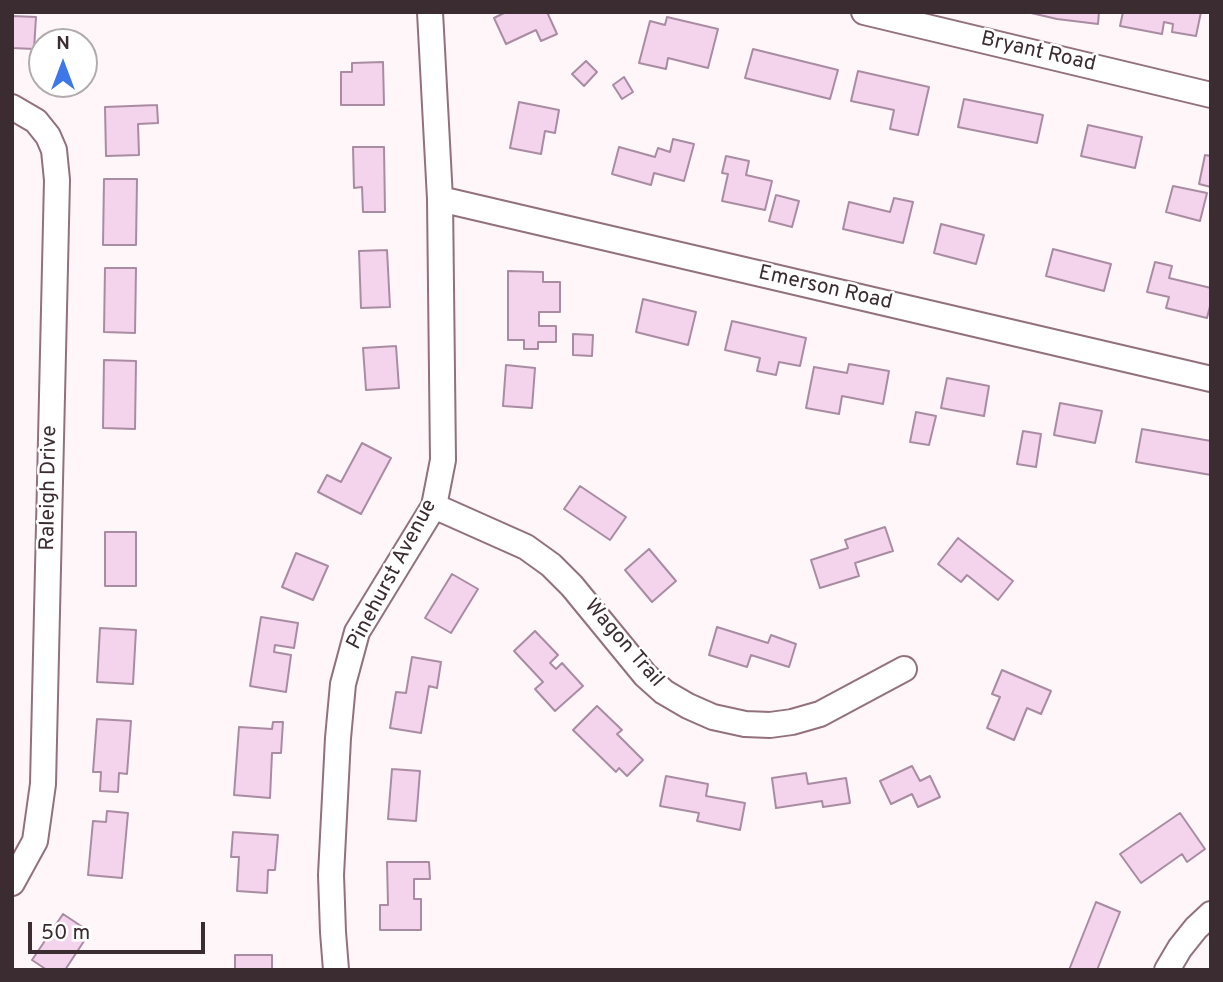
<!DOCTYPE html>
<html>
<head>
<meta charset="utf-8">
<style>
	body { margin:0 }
	#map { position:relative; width:1223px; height:982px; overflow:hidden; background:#fef6f9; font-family:Overpass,sans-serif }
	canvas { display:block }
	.frame { position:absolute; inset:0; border:14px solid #3b2c32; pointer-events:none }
	.north { position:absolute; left:28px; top:28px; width:70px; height:70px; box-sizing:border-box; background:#fff; border:2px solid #b1abad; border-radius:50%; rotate:0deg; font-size:19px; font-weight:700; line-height:28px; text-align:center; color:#3b2c32 }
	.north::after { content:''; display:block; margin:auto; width:24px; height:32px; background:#3e78e8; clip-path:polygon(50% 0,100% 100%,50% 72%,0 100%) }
	.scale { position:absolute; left:28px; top:922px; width:177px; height:32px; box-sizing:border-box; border:4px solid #3b2c32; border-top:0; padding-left:9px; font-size:21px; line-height:24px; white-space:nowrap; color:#3b2c32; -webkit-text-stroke:5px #fff; paint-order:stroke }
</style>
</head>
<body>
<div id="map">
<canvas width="1223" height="982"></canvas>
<div class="frame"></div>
<div class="north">N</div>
<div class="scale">50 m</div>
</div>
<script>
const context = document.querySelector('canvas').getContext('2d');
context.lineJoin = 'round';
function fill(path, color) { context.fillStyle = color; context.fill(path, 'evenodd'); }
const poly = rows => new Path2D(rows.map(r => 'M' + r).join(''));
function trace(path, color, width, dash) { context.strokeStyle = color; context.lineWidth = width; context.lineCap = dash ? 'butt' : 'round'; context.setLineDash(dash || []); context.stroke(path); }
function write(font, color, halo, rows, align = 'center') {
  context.font = font + ' Overpass,sans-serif'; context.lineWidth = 5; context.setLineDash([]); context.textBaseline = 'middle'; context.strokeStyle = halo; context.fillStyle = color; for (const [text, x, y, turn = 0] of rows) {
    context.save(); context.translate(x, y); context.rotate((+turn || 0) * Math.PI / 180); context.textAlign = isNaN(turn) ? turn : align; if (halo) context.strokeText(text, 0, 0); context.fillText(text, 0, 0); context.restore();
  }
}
const building = poly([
	[506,12,547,12,557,34,541,41,536,30,506,44,494,18,506,12],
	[1027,12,1099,12,1098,24,1057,19,1027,12],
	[1123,12,1201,12,1196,36,1172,32,1173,24,1164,22,1162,34,1120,26,1123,12],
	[12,16,36,17,34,49,12,48,12,16],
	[667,17,718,29,708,68,668,58,666,69,639,63,650,21,665,25,667,17],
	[753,49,838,70,830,99,745,78,753,49],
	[586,61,597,72,584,86,572,74,586,61],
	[383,62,384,105,341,105,341,72,352,72,352,63,383,62],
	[858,71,929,87,918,135,890,129,894,110,851,101,858,71],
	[624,77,633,92,622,99,613,85,624,77],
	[964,99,1043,115,1037,143,958,127,964,99],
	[519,102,559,110,555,133,545,131,541,154,510,148,519,102],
	[157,105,158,123,138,124,139,155,106,156,105,107,157,105],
	[1088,125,1142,137,1135,168,1081,156,1088,125],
	[673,139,694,144,684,181,654,173,651,185,612,174,619,147,655,157,658,148,670,152,673,139],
	[353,147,384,147,385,212,363,212,362,187,354,188,353,147],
	[1205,155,1211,156,1211,187,1199,184,1205,155],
	[726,156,749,161,746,175,772,181,765,210,722,201,728,174,722,173,726,156],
	[104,179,137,179,136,245,103,245,104,179],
	[1173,186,1207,193,1200,221,1166,212,1173,186],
	[776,195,799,201,792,227,769,221,776,195],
	[894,198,913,202,903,243,843,229,849,202,890,212,894,198],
	[941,224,984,235,976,264,934,253,941,224],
	[1053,249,1111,264,1104,291,1046,276,1053,249],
	[387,250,390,307,361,308,359,251,387,250],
	[1155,262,1172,266,1169,278,1211,288,1211,302,1207,318,1166,308,1169,297,1147,292,1155,262],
	[105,268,136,268,135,333,104,332,105,268],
	[508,271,543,272,543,282,560,282,560,312,539,312,539,326,556,326,556,342,538,342,538,349,524,349,524,340,508,340,508,271],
	[643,299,696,312,688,345,636,332,643,299],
	[732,321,806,338,800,366,779,362,776,375,757,371,760,358,725,350,732,321],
	[573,334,593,335,592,356,573,355,573,334],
	[396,346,399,388,366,390,363,348,396,346],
	[104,360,136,361,135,429,103,428,104,360],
	[849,364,889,371,883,404,842,396,839,414,806,408,814,367,847,373,849,364],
	[506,365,535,368,532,408,503,406,506,365],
	[947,378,989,386,984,416,941,408,947,378],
	[1060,403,1102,411,1095,443,1054,435,1060,403],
	[916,412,936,416,929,445,910,442,916,412],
	[1142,429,1211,441,1211,475,1136,462,1142,429],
	[1023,431,1041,434,1036,467,1017,464,1023,431],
	[362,443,391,458,361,514,318,492,327,475,341,482,362,443],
	[580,486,626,517,610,540,564,509,580,486],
	[885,527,893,551,855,563,859,576,820,588,811,560,848,548,845,540,885,527],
	[105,532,136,532,136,586,105,586,105,532],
	[958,538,1013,581,998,600,967,575,961,582,938,564,958,538],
	[649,549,676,581,652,602,625,570,649,549],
	[296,553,328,566,313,600,282,587,296,553],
	[452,574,478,589,451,633,425,618,452,574],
	[261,617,298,623,294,648,275,645,274,652,291,655,286,692,250,686,261,617],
	[717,627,768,643,771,635,796,644,789,667,751,655,747,667,709,655,717,627],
	[100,628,136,630,133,684,97,682,100,628],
	[535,631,558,655,550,663,556,669,562,663,583,686,555,711,535,689,543,682,514,651,535,631],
	[412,657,441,662,437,688,429,686,421,733,390,728,396,692,406,693,412,657],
	[1002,670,1051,691,1041,714,1027,708,1014,740,987,728,1000,697,992,694,1002,670],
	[597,706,622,730,617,734,643,760,627,776,619,768,616,772,573,730,597,706],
	[97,719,131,721,127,774,119,773,118,792,100,791,101,772,93,772,97,719],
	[273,722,283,722,281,753,272,753,270,798,234,795,239,727,272,729,273,722],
	[912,766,920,781,930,776,940,797,918,807,912,794,891,804,880,781,912,766],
	[392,769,420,771,416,821,388,819,392,769],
	[806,773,808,784,846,778,850,803,823,807,822,801,776,808,772,778,806,773],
	[666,776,708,784,706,796,745,803,740,830,697,821,699,813,660,806,666,776],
	[107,811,128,813,122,878,88,875,93,821,106,822,107,811],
	[1180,813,1205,849,1187,862,1182,854,1141,883,1120,854,1180,813],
	[233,832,278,835,275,870,268,870,267,893,237,891,239,857,231,857,233,832],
	[387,862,429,862,430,879,414,879,414,899,421,899,421,930,380,930,380,905,388,905,387,862],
	[1096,902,1120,912,1097,970,1069,970,1096,902],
	[63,914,90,932,65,970,47,970,32,960,63,914],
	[235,955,272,955,272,969,278,970,235,970,235,955]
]);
fill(building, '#f4d4ec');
trace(building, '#a98ca2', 2);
const minor = poly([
	[864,12,1211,95],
	[12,107,36,121,48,136,54,150,57,180,43,784,35,841,12,883],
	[440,199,1211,379],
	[434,506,526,547,551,565,572,586,645,675,664,692,688,706,713,717,745,724,770,725,792,722,820,714,904,669],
	[336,970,333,932,331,875,338,738,343,684,357,632,434,506,443,460,440,199,430,12],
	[1167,970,1180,948,1196,928,1211,914]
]);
trace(minor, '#92707d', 28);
trace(minor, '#fff', 24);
write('21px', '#3b2c32', '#fff', [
	["Bryant Road",1038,53,13],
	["Emerson Road",825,289,13],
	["Raleigh Drive",50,488,-89],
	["Pinehurst Avenue",393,575,-62],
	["Wagon Trail",623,644,49]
]);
</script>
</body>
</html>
